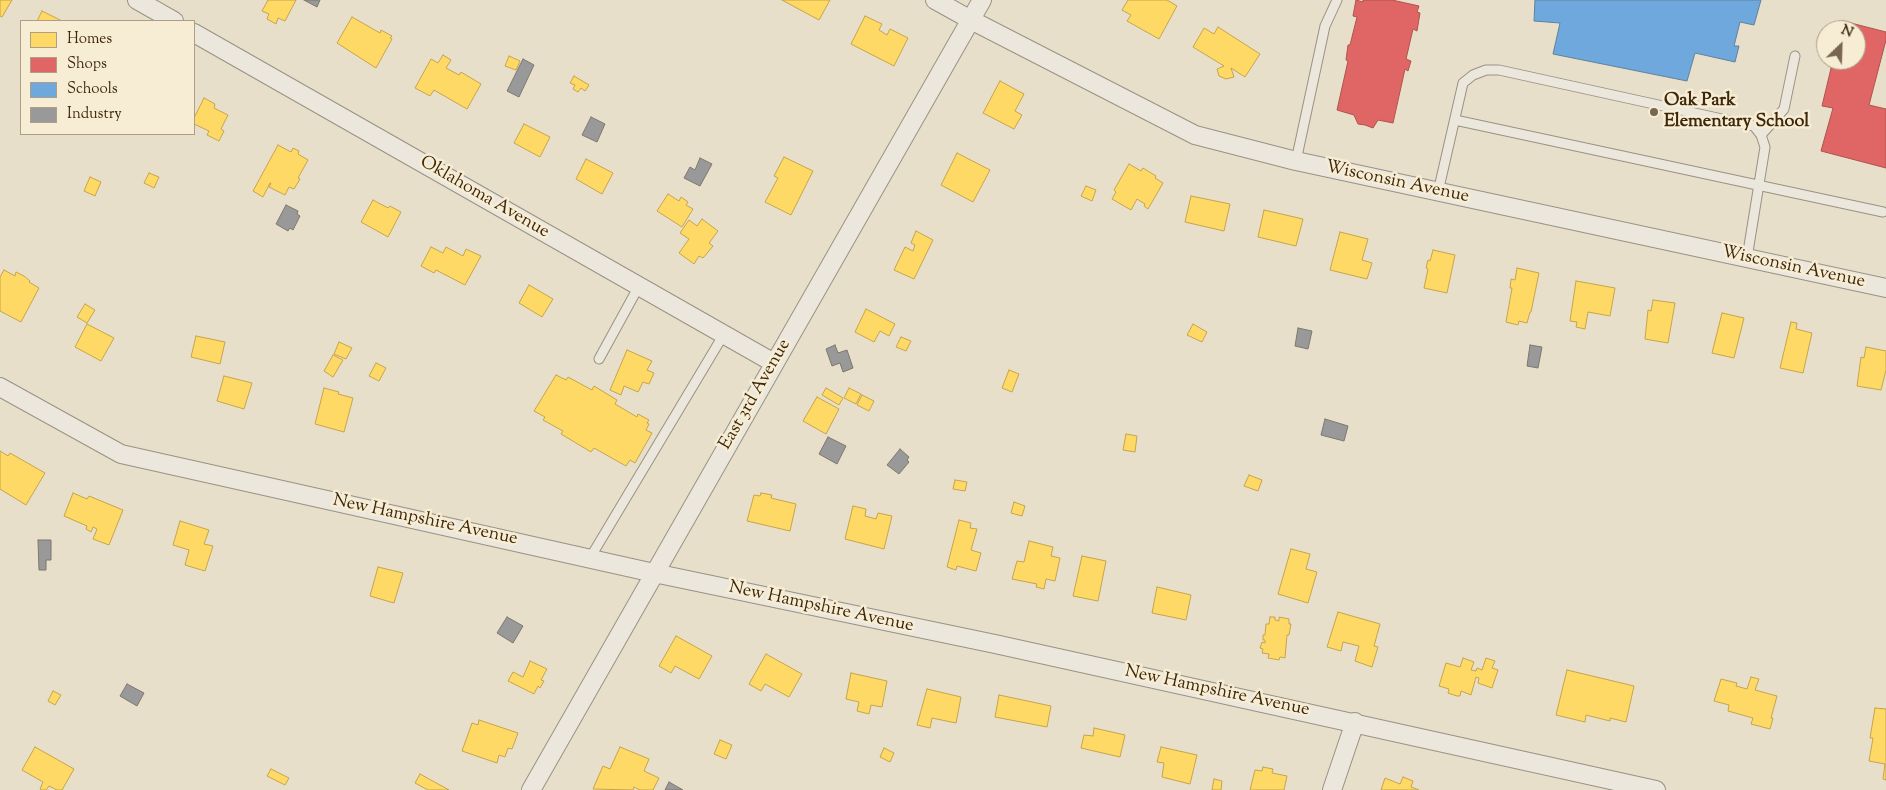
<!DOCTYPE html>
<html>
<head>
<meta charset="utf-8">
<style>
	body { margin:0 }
	#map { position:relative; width:1886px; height:790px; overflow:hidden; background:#e7dfca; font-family:"Sorts Mill Goudy",serif }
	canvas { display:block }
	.legend { position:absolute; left:20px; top:20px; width:175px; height:115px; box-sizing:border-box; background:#f7edd5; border:1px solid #ad9e84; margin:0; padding:6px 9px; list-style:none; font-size:15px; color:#3d270b }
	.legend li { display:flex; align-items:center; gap:10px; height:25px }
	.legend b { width:25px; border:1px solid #ad9e84 }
	.north { position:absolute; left:1816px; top:20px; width:50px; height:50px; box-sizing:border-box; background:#f7edd5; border:1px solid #ad9e84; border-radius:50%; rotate:24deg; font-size:14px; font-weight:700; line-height:20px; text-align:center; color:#3d270b }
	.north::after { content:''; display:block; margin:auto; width:18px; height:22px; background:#78674e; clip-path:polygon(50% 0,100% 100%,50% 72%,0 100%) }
</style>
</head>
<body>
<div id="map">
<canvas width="1886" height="790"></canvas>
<ul class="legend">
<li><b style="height:14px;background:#ffd966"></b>Homes</li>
<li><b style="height:14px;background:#e06666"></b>Shops</li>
<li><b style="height:14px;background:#6fa8dc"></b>Schools</li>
<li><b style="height:14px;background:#999"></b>Industry</li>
</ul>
<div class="north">N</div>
</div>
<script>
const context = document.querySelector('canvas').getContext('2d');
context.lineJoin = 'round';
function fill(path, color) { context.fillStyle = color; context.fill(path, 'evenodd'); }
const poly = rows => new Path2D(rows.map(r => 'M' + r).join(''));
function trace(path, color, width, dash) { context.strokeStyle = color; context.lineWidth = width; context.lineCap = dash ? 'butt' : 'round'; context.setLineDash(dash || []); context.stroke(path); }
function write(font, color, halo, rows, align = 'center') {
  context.font = font + ' "Sorts Mill Goudy",serif'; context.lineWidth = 5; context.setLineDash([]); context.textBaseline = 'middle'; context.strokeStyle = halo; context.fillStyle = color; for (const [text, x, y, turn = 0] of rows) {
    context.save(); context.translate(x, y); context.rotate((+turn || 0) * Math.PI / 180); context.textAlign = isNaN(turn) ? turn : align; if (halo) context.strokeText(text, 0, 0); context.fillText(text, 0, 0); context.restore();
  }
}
const homes = poly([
	[0,0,12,0,2,17,0,16,0,0],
	[268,0,296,0,285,21,278,18,276,24,267,19,269,14,262,11,268,0],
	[782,0,830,0,819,20,782,0],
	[1128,0,1167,0,1177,6,1159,39,1127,21,1131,15,1122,10,1128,0],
	[42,11,62,21,37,21,42,11],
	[865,16,882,24,879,30,887,35,890,29,908,38,894,66,851,44,865,16],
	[352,17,380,33,381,30,392,36,390,38,392,39,376,68,337,43,352,17],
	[1218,27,1260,54,1245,77,1231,68,1234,77,1226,79,1219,76,1217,69,1224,66,1193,47,1204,28,1214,34,1218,27],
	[443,55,451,60,446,68,459,75,461,72,481,84,467,109,434,90,430,96,415,88,431,59,438,63,443,55],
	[509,56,520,61,516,70,505,66,509,56],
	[574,76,589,85,585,91,581,88,578,92,573,89,575,85,570,83,574,76],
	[1000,81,1024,94,1015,111,1022,115,1014,129,983,113,1000,81],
	[204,98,215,104,214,108,228,115,221,129,224,131,219,141,207,135,209,131,194,124,194,118,204,98],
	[524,124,550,137,540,157,514,143,524,124],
	[278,145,291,152,293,148,299,151,298,154,308,160,298,178,300,179,294,189,289,187,285,195,269,187,271,183,270,183,263,197,253,191,278,145],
	[957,153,990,170,973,202,941,185,957,153],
	[784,157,813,171,791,215,765,202,778,178,774,176,784,157],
	[586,159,613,173,602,194,576,179,586,159],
	[1129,164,1141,171,1143,168,1156,176,1155,178,1163,183,1148,209,1144,206,1145,204,1137,199,1131,210,1112,199,1116,192,1114,190,1129,164],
	[149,173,159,177,154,188,144,183,149,173],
	[90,177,101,182,95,196,84,191,90,177],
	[1086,186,1096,190,1092,201,1081,196,1086,186],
	[668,194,679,201,681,197,688,202,686,205,693,209,682,227,657,211,668,194],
	[1191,196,1230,204,1224,231,1185,222,1191,196],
	[373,200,388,208,390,206,401,212,388,237,361,222,373,200],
	[1264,210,1303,219,1296,246,1258,237,1264,210],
	[702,219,718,231,709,243,713,246,703,258,699,256,694,264,679,253,689,239,680,233,689,220,697,226,702,219],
	[916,231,933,240,914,279,894,270,905,247,913,251,915,245,911,243,916,231],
	[1340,232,1368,239,1362,260,1372,263,1367,279,1330,270,1340,232],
	[431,247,443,253,446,247,463,256,466,249,481,256,465,285,436,270,434,273,421,266,431,247],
	[1433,250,1455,255,1447,293,1424,288,1428,269,1426,268,1428,260,1430,261,1433,250],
	[1517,268,1539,273,1531,312,1530,312,1527,323,1519,321,1518,325,1506,322,1512,288,1510,288,1511,279,1515,280,1517,268],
	[4,270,15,276,16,272,24,276,30,281,29,282,39,288,21,322,0,311,0,277,4,270],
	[1576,281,1615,288,1610,316,1588,312,1585,329,1576,327,1577,322,1570,321,1576,281],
	[529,285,553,299,542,317,519,303,529,285],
	[1653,300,1675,303,1668,343,1645,339,1648,310,1651,311,1653,300],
	[85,304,95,310,87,323,77,317,85,304],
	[866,309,895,324,889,336,880,331,874,342,855,332,866,309],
	[1722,313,1744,318,1734,358,1712,353,1722,313],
	[1791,322,1797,323,1796,329,1812,333,1803,373,1780,368,1791,322],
	[87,324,114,338,101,361,75,347,87,324],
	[1193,324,1207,332,1202,342,1187,335,1193,324],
	[196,336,225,342,220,364,191,357,196,336],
	[901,337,911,341,906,351,896,347,901,337],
	[339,342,352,348,346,359,334,354,339,342],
	[1866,347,1886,351,1886,370,1881,390,1857,386,1861,357,1864,358,1866,347],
	[627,350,652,361,647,370,654,373,649,384,643,382,638,392,624,386,621,395,610,390,627,350],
	[333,355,343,360,333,377,324,371,333,355],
	[376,363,386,368,379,381,369,376,376,363],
	[1009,370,1019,374,1012,392,1002,388,1009,370],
	[556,375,566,380,568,377,592,390,594,386,617,400,615,404,637,417,638,414,649,420,647,423,649,424,646,430,652,433,635,463,630,460,626,466,594,448,591,452,561,434,563,431,543,420,545,417,534,411,556,375],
	[224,376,252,383,244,409,217,401,224,376],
	[324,388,339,392,338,394,353,398,344,432,315,424,324,388],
	[826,388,843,398,839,405,822,395,826,388],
	[849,388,861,394,856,404,844,398,849,388],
	[862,395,874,401,869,411,857,405,862,395],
	[817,397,839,409,826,434,803,421,817,397],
	[1126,434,1137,436,1135,452,1123,450,1126,434],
	[0,451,8,456,10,453,45,473,26,505,0,489,0,451],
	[1249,475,1262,480,1258,491,1244,486,1249,475],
	[955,480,967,482,965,491,953,489,955,480],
	[73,493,87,499,89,496,123,510,109,545,93,539,97,529,93,527,91,532,86,529,87,526,64,516,73,493],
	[761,493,772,495,771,498,796,504,790,531,747,521,754,495,760,496,761,493],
	[1014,502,1025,506,1022,516,1011,513,1014,502],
	[853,506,866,509,865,516,876,519,878,513,892,516,884,549,845,539,853,506],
	[959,520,971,523,970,528,977,529,971,550,981,553,976,571,957,566,956,570,947,567,959,520],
	[180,521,209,530,204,544,213,546,205,571,185,565,189,550,173,545,180,521],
	[1029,541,1053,547,1051,556,1060,558,1055,581,1046,579,1044,589,1036,587,1037,584,1012,579,1017,561,1024,562,1029,541],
	[1291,549,1310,554,1306,569,1317,572,1308,603,1278,594,1291,549],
	[1082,556,1106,561,1098,601,1073,596,1082,556],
	[378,567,403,573,394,603,370,596,378,567],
	[1157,587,1191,595,1186,620,1152,613,1157,587],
	[1338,612,1380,624,1374,646,1378,647,1372,667,1355,661,1359,646,1343,642,1341,651,1327,647,1338,612],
	[1270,617,1275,617,1275,620,1279,621,1279,617,1289,619,1289,624,1291,624,1289,635,1287,635,1285,658,1280,657,1279,660,1268,658,1269,654,1262,653,1263,649,1260,648,1262,642,1265,643,1265,640,1263,640,1263,635,1265,635,1266,624,1269,624,1270,617],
	[676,636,712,656,699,679,675,666,671,673,659,666,676,636],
	[766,654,802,674,789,697,765,684,761,691,749,684,766,654],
	[1463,658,1474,662,1471,670,1476,671,1477,668,1482,670,1486,658,1495,661,1492,668,1498,670,1492,688,1478,683,1479,678,1476,677,1471,695,1461,691,1460,696,1457,696,1448,693,1449,689,1439,686,1446,663,1460,667,1463,658],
	[530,661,547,669,541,680,544,681,540,688,538,686,534,694,508,681,513,672,523,677,530,661],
	[1567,670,1634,686,1626,722,1610,718,1610,721,1586,715,1585,722,1556,715,1567,670],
	[851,673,887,681,882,707,871,705,869,714,857,711,859,702,846,699,851,673],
	[1751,677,1759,679,1755,690,1777,696,1771,718,1773,718,1770,729,1751,724,1753,718,1728,711,1729,705,1714,701,1721,679,1737,683,1736,686,1747,689,1751,677],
	[927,689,961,697,956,723,932,718,930,728,917,725,927,689],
	[53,691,61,695,55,705,48,701,53,691],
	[999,695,1051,706,1047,727,995,717,999,695],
	[1875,708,1886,709,1886,780,1883,779,1885,764,1869,761,1873,738,1870,738,1875,708],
	[479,720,518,733,512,749,508,748,505,757,499,755,497,763,462,751,472,723,478,725,479,720],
	[1094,728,1125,735,1120,757,1081,748,1084,735,1093,736,1094,728],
	[720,740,732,745,726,759,714,754,720,740],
	[35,747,74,769,62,790,57,790,49,786,46,790,42,790,40,789,43,782,22,770,35,747],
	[620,747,649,759,644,771,659,778,653,790,640,790,634,787,633,790,593,789,603,766,610,769,620,747],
	[1161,747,1197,755,1190,784,1162,777,1164,763,1157,762,1161,747],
	[884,748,894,753,890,762,880,757,884,748],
	[1263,767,1273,769,1272,773,1287,776,1284,790,1250,790,1255,770,1262,771,1263,767],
	[271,769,289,778,285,785,267,776,271,769],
	[420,774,449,790,428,790,415,783,420,774],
	[1403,777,1413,781,1411,787,1419,790,1381,790,1385,778,1400,784,1403,777],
	[1214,779,1222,781,1221,790,1212,790,1214,779]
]);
fill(homes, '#ffd966');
trace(homes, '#c5a44b', 1);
const shops = poly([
	[1356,0,1363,2,1363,0,1392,0,1419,6,1417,12,1420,13,1417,31,1413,29,1406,59,1411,61,1408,71,1405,69,1393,123,1378,120,1373,128,1365,125,1358,124,1354,115,1337,110,1348,61,1346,60,1348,45,1350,45,1357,17,1353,16,1356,0],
	[1843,21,1886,32,1886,40,1869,105,1886,109,1886,168,1821,151,1833,108,1822,106,1833,60,1856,60,1856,30,1841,30,1843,21]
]);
fill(shops, '#e06666');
trace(shops, '#af534b', 1);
const schools = poly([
	[1535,0,1761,0,1754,25,1740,22,1734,46,1739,46,1735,62,1695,53,1687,81,1553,54,1560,23,1534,21,1535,0]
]);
fill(schools, '#6fa8dc');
trace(schools, '#60819d', 1);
const industry = poly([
	[304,0,320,0,317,7,304,0],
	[523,59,534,65,519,97,507,91,523,59],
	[591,117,605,124,597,142,582,135,591,117],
	[700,158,712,164,700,186,684,178,690,167,695,170,700,158],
	[286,205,298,211,297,214,300,216,293,230,290,228,288,231,276,224,286,205],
	[1298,328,1312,331,1308,349,1295,346,1298,328],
	[835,345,838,353,847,350,853,368,843,372,840,363,832,366,826,349,835,345],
	[1530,345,1542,347,1538,368,1527,366,1530,345],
	[1325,419,1348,426,1344,441,1321,435,1325,419],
	[828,437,846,446,837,464,819,454,828,437],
	[900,449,909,457,907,460,909,462,899,474,887,465,900,449],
	[38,540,51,540,51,560,46,560,46,570,39,570,38,540],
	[507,617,523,626,513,643,497,633,507,617],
	[127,684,144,693,137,706,120,696,127,684],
	[669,782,683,790,665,790,669,782]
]);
fill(industry, '#999');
trace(industry, '#7d776e', 1);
const service = poly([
	[1455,120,1883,212],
	[1761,135,1784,109,1795,56],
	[1296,161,1325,26,1337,0],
	[1438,192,1463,83,1473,75,1486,70,1499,70,1754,126,1761,135,1765,147,1747,258],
	[599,359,639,286],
	[590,558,724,334]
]);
const minor = poly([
	[137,0,174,21],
	[935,0,971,20,1195,135,1296,161,1886,288],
	[194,33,774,363],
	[0,387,121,454,654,573,995,644,1656,790],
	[531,790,982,0],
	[1332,790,1355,722]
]);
trace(service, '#999282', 11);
trace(minor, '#999282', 20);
trace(service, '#ebe7dd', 9);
trace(minor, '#ebe7dd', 18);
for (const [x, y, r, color] of [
	[1654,112,5,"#78674e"]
]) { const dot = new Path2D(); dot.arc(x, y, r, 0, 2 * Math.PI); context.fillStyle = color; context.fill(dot); trace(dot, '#f7edd5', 2); }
write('bold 18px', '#3d270b', '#f7edd5', [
	["Oak Park",1664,102],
	["Elementary School",1664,123]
], 'left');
write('18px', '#3d270b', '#f7edd5', [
	["Wisconsin Avenue",1397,183,12],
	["Oklahoma Avenue",484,198,30],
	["Wisconsin Avenue",1793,268,12],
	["East 3rd Avenue",756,395,-60],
	["New Hampshire Avenue",425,521,12],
	["New Hampshire Avenue",821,608,12],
	["New Hampshire Avenue",1217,692,12]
]);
</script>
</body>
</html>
